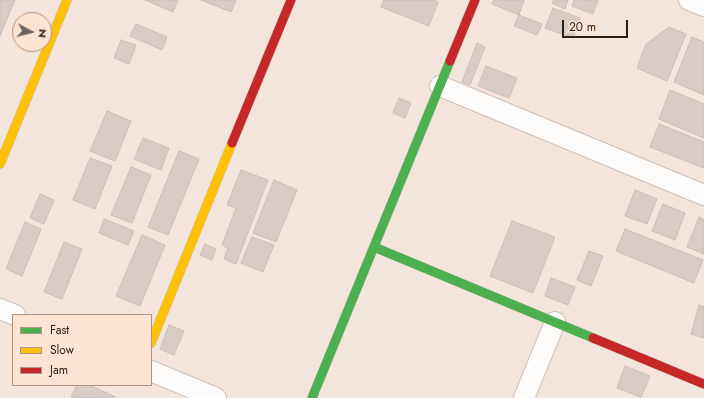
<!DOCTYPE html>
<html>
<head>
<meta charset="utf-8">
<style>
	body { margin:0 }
	#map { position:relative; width:704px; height:398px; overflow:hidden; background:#f3e5dc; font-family:Jost,sans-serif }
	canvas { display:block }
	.legend { position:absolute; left:12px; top:314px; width:140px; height:72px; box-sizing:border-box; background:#fde4d2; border:1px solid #a99688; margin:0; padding:5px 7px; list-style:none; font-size:12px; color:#2a201a }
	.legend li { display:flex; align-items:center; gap:8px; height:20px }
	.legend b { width:20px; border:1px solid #a99688 }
	.north { position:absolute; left:12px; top:12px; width:40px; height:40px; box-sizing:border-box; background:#fde4d2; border:1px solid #a99688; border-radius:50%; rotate:97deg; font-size:11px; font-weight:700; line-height:16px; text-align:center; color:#2a201a }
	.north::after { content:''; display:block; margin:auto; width:14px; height:18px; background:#70655e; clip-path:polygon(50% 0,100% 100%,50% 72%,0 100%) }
	.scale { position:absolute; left:562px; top:20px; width:66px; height:18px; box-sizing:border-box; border:2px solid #2a201a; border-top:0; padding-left:5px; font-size:12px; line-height:14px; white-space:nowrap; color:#2a201a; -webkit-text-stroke:3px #fde4d2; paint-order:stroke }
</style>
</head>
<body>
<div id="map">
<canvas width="704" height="398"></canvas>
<ul class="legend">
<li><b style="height:5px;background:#4caf50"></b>Fast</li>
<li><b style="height:5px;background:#ffc107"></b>Slow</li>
<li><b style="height:5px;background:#c62828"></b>Jam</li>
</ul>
<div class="north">N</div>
<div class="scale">20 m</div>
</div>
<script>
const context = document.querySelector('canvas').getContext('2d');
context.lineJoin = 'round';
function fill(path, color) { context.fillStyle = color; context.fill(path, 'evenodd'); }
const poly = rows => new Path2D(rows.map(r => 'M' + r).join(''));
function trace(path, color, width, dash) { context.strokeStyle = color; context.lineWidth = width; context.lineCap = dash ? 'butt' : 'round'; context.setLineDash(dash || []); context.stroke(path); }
const building = poly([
	[0,0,15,0,0,36,0,0],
	[145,0,178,0,173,12,145,0],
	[201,0,236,0,231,12,201,0],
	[384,0,434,0,438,2,429,26,381,7,384,0],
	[494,0,524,0,519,15,492,4,494,0],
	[554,0,568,0,565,9,552,3,554,0],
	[574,0,598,0,593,14,572,6,574,0],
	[553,8,580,18,573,38,545,28,553,8],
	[519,15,542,24,537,35,514,26,519,15],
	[136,24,167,37,162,50,130,36,136,24],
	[669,27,686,34,667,81,637,68,646,44,669,27],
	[692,37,704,42,704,95,674,82,692,37],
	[121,40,136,45,129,64,114,58,121,40],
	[477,43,485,47,470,85,462,82,477,43],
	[486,66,517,78,509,98,478,86,486,66],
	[670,90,704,104,704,138,659,119,670,90],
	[399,98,411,103,405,118,393,113,399,98],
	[107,111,131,121,115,161,90,151,107,111],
	[659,124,704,142,704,168,650,147,659,124],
	[143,138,169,148,161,170,134,159,143,138],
	[179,151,199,159,168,235,148,227,179,151],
	[90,158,112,166,95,209,73,200,90,158],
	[131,167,151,175,132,223,111,215,131,167],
	[241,170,268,180,236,264,224,259,228,248,222,245,236,208,227,205,241,170],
	[274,180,297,190,276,242,253,233,274,180],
	[635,190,657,199,647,224,625,216,635,190],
	[40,194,54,200,44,224,30,218,40,194],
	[663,204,685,213,675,240,652,231,663,204],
	[699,217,704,220,704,254,687,247,699,217],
	[104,219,134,231,128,245,99,233,104,219],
	[512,221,555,237,533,293,490,276,512,221],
	[25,222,41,229,22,276,6,269,25,222],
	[625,229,703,260,694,283,616,251,625,229],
	[142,235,165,245,140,306,116,296,142,235],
	[252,237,274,245,263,272,241,263,252,237],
	[64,242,82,249,62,299,44,292,64,242],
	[205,244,216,249,212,260,200,255,205,244],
	[589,251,603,256,591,286,577,280,589,251],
	[551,278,575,287,568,305,545,296,551,278],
	[699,305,704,307,704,338,691,334,699,305],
	[169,325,184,331,174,355,160,349,169,325],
	[625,366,650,376,641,397,617,388,625,366],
	[77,385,89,385,116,397,71,398,77,385]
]);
fill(building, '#d8cdc6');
trace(building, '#c9beb7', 1);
const street = poly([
	[689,0,704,6],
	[440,86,704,195],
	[0,309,15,315],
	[151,371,216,398],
	[524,398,555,322]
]);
const fast = poly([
	[374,247,593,338],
	[312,398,450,61]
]);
const slow = poly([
	[0,164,67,0],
	[151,343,232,143]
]);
const jam = poly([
	[450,61,475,0],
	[232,143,291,0],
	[593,338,704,384]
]);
trace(street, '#cdc2ba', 22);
trace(fast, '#cdc2ba', 10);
trace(slow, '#cdc2ba', 10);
trace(jam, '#cdc2ba', 10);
trace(street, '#fdfbfa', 20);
trace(fast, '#4caf50', 9);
trace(slow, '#ffc107', 9);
trace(jam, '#c62828', 9);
</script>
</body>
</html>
